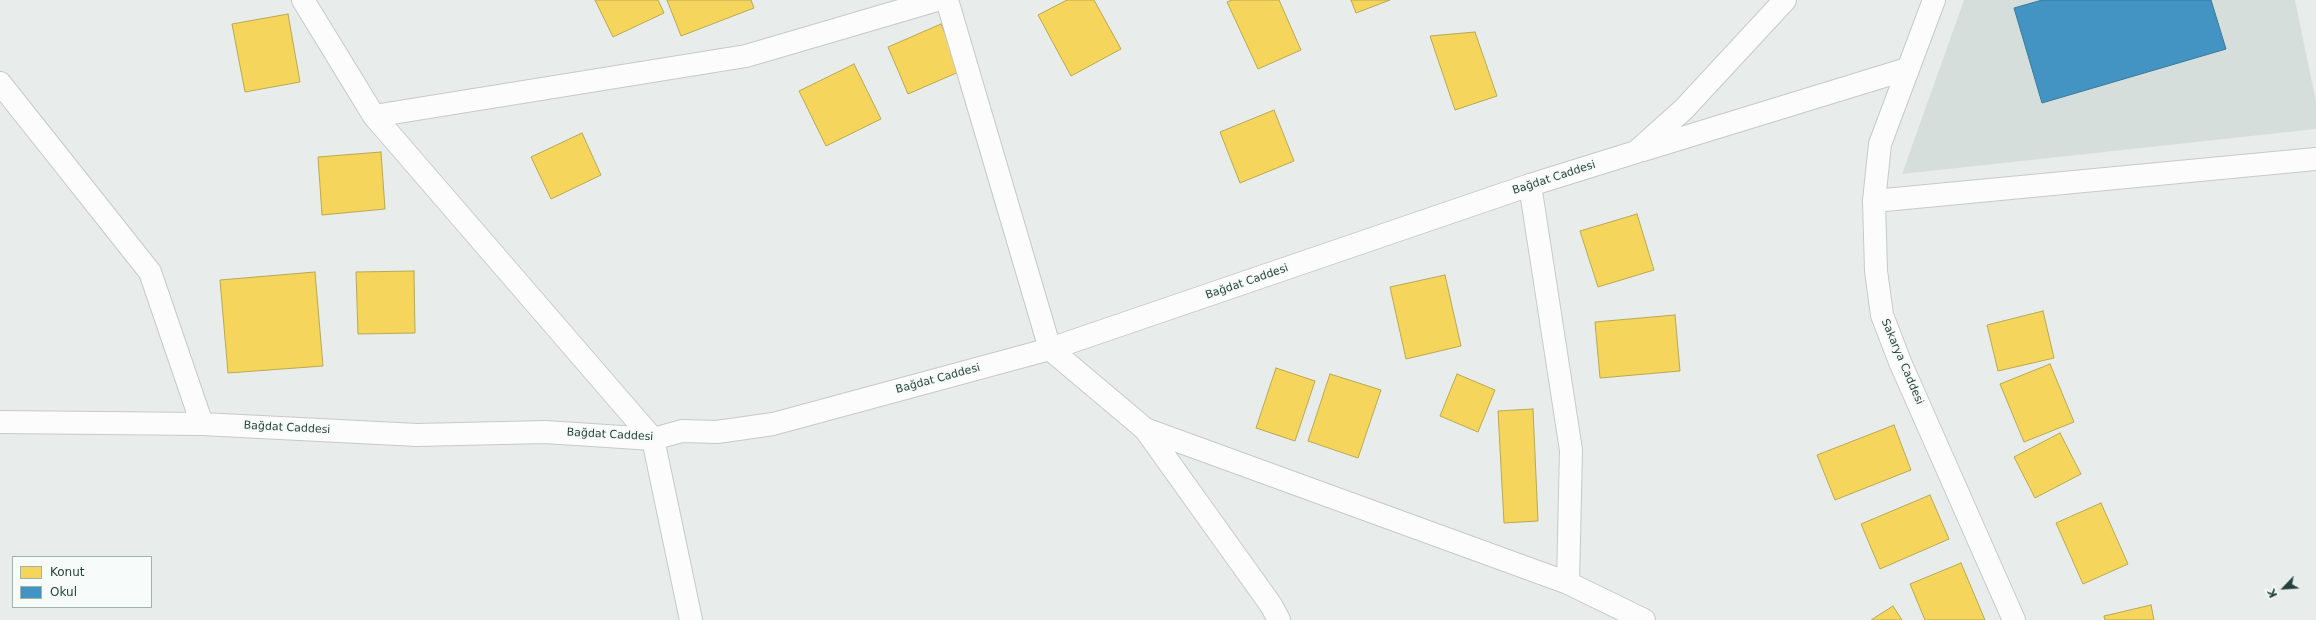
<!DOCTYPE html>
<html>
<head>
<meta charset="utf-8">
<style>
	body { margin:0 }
	#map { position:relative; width:2316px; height:620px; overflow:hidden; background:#e8edeb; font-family:"DejaVu Sans",sans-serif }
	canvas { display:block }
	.legend { position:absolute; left:12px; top:556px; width:140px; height:52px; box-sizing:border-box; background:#f7fbf9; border:1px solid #a3b1ad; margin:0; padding:5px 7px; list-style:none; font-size:12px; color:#24423a }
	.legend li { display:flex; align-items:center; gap:8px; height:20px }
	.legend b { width:20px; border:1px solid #a3b1ad }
	.north { position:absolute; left:2264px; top:568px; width:40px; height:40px; -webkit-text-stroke:3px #f7fbf9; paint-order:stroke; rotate:245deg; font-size:11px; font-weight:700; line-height:16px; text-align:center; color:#24423a }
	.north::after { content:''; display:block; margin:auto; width:14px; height:18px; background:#24423a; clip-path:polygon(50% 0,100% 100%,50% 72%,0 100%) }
</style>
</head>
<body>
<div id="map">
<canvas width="2316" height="620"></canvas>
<ul class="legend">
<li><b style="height:11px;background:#f6d55c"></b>Konut</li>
<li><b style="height:11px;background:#4393c3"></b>Okul</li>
</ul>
<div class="north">K</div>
</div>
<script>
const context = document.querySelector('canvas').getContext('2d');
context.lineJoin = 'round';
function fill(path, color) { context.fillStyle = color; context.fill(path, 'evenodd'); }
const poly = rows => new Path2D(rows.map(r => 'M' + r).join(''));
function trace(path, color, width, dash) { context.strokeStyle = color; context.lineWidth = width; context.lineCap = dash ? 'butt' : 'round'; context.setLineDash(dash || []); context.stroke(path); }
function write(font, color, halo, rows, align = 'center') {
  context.font = font + ' "DejaVu Sans",sans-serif'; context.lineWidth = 4; context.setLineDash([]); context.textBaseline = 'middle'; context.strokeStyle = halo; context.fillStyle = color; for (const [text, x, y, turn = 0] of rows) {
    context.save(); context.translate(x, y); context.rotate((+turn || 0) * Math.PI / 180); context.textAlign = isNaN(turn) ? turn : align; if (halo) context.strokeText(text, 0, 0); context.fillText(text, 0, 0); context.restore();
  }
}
fill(poly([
	[1964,0,2295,0,2316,102,2316,129,1902,174]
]), '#d6dedb');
const homes = poly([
	[595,0,658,0,664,13,613,37,595,0],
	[667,0,751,0,754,8,681,36,667,0],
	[1067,0,1094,0,1121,49,1071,76,1038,15,1067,0],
	[1232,0,1279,0,1301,50,1258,69,1227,2,1232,0],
	[1351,0,1390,0,1356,13,1351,0],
	[288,14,300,82,245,92,232,24,288,14],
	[941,24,961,71,908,94,888,47,941,24],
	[1475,32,1497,96,1455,110,1430,36,1475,32],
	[854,64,881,119,826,146,799,91,854,64],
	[1274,110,1294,161,1240,183,1220,132,1274,110],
	[582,133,601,175,551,199,531,157,582,133],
	[381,152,385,209,322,215,318,157,381,152],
	[1637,214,1654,270,1598,287,1580,231,1637,214],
	[414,271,415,333,358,334,356,272,414,271],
	[315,272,323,366,228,373,220,280,315,272],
	[1445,275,1461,346,1406,359,1390,287,1445,275],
	[2043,311,2054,358,1998,371,1987,325,2043,311],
	[1675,315,1680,371,1600,378,1595,322,1675,315],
	[2050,364,2074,422,2024,442,2000,384,2050,364],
	[1276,368,1315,381,1295,441,1256,428,1276,368],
	[1330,374,1381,390,1358,458,1308,441,1330,374],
	[1457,374,1495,390,1478,432,1440,416,1457,374],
	[1533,409,1538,521,1504,523,1498,411,1533,409],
	[1894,425,1911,470,1835,500,1817,455,1894,425],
	[2060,433,2081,474,2035,498,2014,457,2060,433],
	[1930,495,1949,539,1880,569,1861,524,1930,495],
	[2101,503,2128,564,2083,584,2056,523,2101,503],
	[1961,563,1985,620,1925,620,1910,584,1961,563],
	[2151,605,2154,620,2105,620,2104,616,2151,605],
	[1893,606,1902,620,1871,620,1893,606]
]);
fill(homes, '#f6d55c');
trace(homes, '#b7a952', 1);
const schools = poly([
	[2042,0,2211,0,2226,49,2042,103,2014,8,2042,0]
]);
fill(schools, '#4393c3');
trace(schools, '#3a7b9a', 1);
const minor = poly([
	[303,0,374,116,653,439,691,620],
	[947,0,1050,349,1145,429,1568,583,1644,620],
	[0,83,150,272,202,424],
	[374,116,746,56,937,0],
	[1530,185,1571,450,1568,583],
	[1874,201,2316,159],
	[1145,429,1271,605,1279,620]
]);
const tertiary = poly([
	[1934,0,1880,144,1874,201,1876,271,1882,315,1900,362,2014,620],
	[1643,150,1907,69],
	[0,422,202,424,417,435,545,432,653,439,682,431,717,432,773,424,1050,349,1530,185,1636,152,1684,109,1785,0]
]);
trace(minor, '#c5cac8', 24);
trace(tertiary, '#c5cac8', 24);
trace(minor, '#fcfcfc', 22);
trace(tertiary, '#fcfcfc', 22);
write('11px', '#24423a', '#f7fbf9', [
	["Bağdat Caddesi",1554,178,-18],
	["Bağdat Caddesi",1247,282,-19],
	["Sakarya Caddesi",1902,362,67],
	["Bağdat Caddesi",938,379,-15],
	["Bağdat Caddesi",287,428,3],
	["Bağdat Caddesi",610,435,3]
]);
</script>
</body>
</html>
